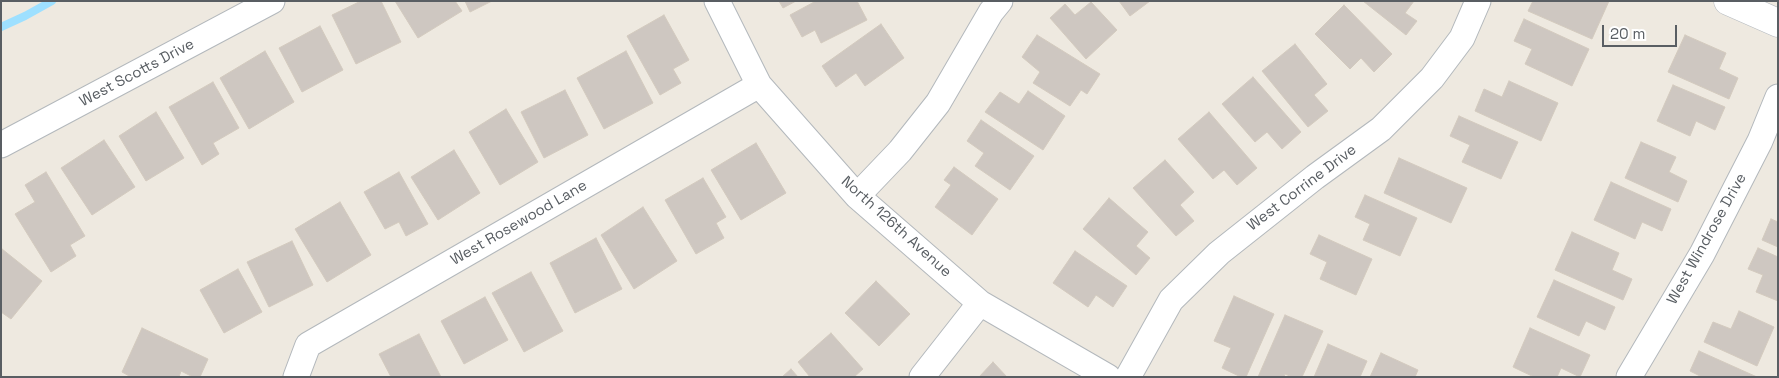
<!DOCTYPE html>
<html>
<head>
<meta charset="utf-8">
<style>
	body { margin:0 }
	#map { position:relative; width:1779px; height:378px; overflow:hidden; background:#eee9e0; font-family:"Space Grotesk",sans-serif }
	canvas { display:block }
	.frame { position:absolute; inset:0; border:2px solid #595e63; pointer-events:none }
	.scale { position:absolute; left:1602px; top:25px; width:75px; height:22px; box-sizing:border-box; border:2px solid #595e63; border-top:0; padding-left:6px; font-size:15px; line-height:18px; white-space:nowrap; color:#595e63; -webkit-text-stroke:4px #fff; paint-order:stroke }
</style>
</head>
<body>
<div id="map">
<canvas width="1779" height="378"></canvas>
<div class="frame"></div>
<div class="scale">20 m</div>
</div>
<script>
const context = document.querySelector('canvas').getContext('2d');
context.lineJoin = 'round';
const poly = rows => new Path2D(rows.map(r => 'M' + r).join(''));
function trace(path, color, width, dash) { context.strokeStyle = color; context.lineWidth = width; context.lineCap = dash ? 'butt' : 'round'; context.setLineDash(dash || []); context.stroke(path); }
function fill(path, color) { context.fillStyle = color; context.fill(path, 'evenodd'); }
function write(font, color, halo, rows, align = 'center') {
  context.font = font + ' "Space Grotesk",sans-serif'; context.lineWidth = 4; context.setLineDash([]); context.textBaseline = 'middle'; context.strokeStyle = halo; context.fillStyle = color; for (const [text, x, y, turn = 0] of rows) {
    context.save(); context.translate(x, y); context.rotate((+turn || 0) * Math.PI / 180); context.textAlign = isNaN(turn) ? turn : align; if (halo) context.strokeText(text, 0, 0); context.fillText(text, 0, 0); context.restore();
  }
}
trace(poly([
	[1,27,25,16,52,1]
]), '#9ee0ff', 8);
const building = poly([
	[361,1,381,1,401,42,356,64,332,15,361,1],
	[395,1,455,1,462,11,418,38,395,1],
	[465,1,492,1,470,12,465,1],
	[779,1,796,1,783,8,779,1],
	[816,1,857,1,867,20,821,43,815,30,802,37,790,15,816,1],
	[1119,1,1150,1,1130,16,1119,1],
	[1363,1,1414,1,1405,13,1417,21,1406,35,1363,1],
	[1533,1,1609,1,1592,39,1528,11,1533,1],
	[1091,2,1117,30,1086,59,1050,18,1065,4,1075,15,1091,2],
	[1344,5,1392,54,1374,72,1361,58,1350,69,1315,34,1344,5],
	[664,15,689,60,673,69,681,83,660,95,627,36,664,15],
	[1524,19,1589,49,1572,86,1525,64,1532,49,1514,41,1524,19],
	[881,24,904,58,865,86,856,73,836,87,822,66,881,24],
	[320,26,343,70,302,92,279,48,320,26],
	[1037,35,1100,74,1087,94,1081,90,1070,106,1033,83,1040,72,1022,57,1037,35],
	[1685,35,1726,53,1719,69,1738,78,1729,99,1668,72,1685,35],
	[1295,44,1327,84,1314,95,1328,111,1308,127,1262,71,1295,44],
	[265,51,294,102,249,129,220,78,265,51],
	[626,51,653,103,604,129,577,78,626,51],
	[1253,77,1301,132,1282,149,1267,132,1255,142,1222,104,1253,77],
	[1509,81,1558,103,1541,141,1475,111,1484,89,1502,97,1509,81],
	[213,82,239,128,213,143,219,154,202,165,169,107,213,82],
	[1673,85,1725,107,1715,130,1696,121,1690,136,1657,121,1673,85],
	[565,90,588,135,544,158,521,112,565,90],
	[1028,91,1065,116,1043,150,985,112,1000,92,1019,104,1028,91],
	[506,109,538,162,500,185,469,132,506,109],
	[156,112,184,158,146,181,119,136,156,112],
	[1209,112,1257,168,1237,185,1224,170,1213,179,1178,139,1209,112],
	[1459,116,1518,142,1501,179,1462,162,1470,145,1450,136,1459,116],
	[981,120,1034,156,1010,190,975,166,984,153,967,141,981,120],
	[104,140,135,187,92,215,61,168,104,140],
	[1641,142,1676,157,1669,172,1687,181,1678,202,1625,178,1641,142],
	[756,143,786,193,741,220,711,170,756,143],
	[454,150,480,193,438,220,411,177,454,150],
	[1399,158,1467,188,1451,223,1384,193,1399,158],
	[1165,160,1194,192,1180,205,1194,221,1176,236,1133,188,1165,160],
	[954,167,998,199,972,235,935,207,951,185,944,180,954,167],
	[46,172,85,236,70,245,76,256,51,272,15,214,35,202,25,185,46,172],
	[399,172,428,224,406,236,399,222,385,229,364,192,399,172],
	[703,178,726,217,716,223,724,238,696,254,665,200,703,178],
	[1611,182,1671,209,1662,231,1642,222,1635,239,1594,220,1611,182],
	[1365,195,1417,218,1400,256,1363,240,1370,224,1355,217,1365,195],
	[1109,198,1148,232,1136,246,1150,258,1136,275,1083,229,1109,198],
	[340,202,371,255,327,282,295,229,340,202],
	[643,207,677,261,634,289,601,235,643,207],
	[1771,219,1778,222,1778,247,1762,240,1771,219],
	[1572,232,1619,253,1612,270,1632,279,1623,300,1555,270,1572,232],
	[1319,235,1372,259,1356,295,1320,279,1327,262,1310,254,1319,235],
	[596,238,622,289,575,313,550,263,596,238],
	[292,241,313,285,269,307,247,262,292,241],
	[1758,248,1778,257,1778,301,1756,292,1763,275,1748,269,1758,248],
	[2,249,42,281,11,319,1,312,2,249],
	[1075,251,1127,286,1113,307,1096,295,1088,307,1053,283,1075,251],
	[238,269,262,312,224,333,200,290,238,269],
	[531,272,563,331,524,352,492,293,531,272],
	[1554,280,1615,307,1605,330,1586,321,1579,336,1537,317,1554,280],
	[876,281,910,314,879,346,845,313,876,281],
	[1234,296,1274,314,1246,377,1241,377,1222,368,1231,348,1214,341,1234,296],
	[485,297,508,340,464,364,441,321,485,297],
	[1739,311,1774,327,1757,366,1704,342,1713,322,1731,329,1739,311],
	[1285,315,1323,331,1302,377,1292,377,1285,374,1284,377,1258,377,1285,315],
	[142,328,208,359,200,377,193,377,181,371,179,377,131,377,122,372,142,328],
	[1530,328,1590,355,1580,377,1561,368,1557,377,1534,377,1513,367,1530,328],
	[831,333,863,369,854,377,810,377,798,362,831,333],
	[419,334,441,377,391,377,379,354,419,334],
	[1328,344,1367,361,1360,377,1314,377,1328,344],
	[1699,351,1757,377,1702,377,1690,371,1699,351],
	[1381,353,1418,370,1415,377,1370,377,1381,353],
	[993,362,1007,377,979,377,993,362],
	[791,369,798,377,782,377,791,369]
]);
fill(building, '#cec7c1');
trace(building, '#d3cabe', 1);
const street = poly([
	[717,1,759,85,857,196,980,303,1108,377],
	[1,145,272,1],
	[857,196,900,151,938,103,991,12,1000,1],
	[296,377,308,345,759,85],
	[922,377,980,303],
	[1128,377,1171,300,1219,253,1315,177,1381,129,1432,78,1462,38,1478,1],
	[1629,377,1702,254,1760,141,1778,97]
]);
const secondary = poly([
	[1728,1,1778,23]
]);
trace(street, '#b3b8bc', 27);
trace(secondary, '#b4b9bf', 29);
trace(street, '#fff', 25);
trace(secondary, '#fff', 28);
write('15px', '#595e63', '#fff', [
	["West Scotts Drive",137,73,-28],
	["West Corrine Drive",1302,188,-37],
	["West Rosewood Lane",519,223,-30],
	["North 126th Avenue",896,227,42],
	["West Windrose Drive",1707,239,-61]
]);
</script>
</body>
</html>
